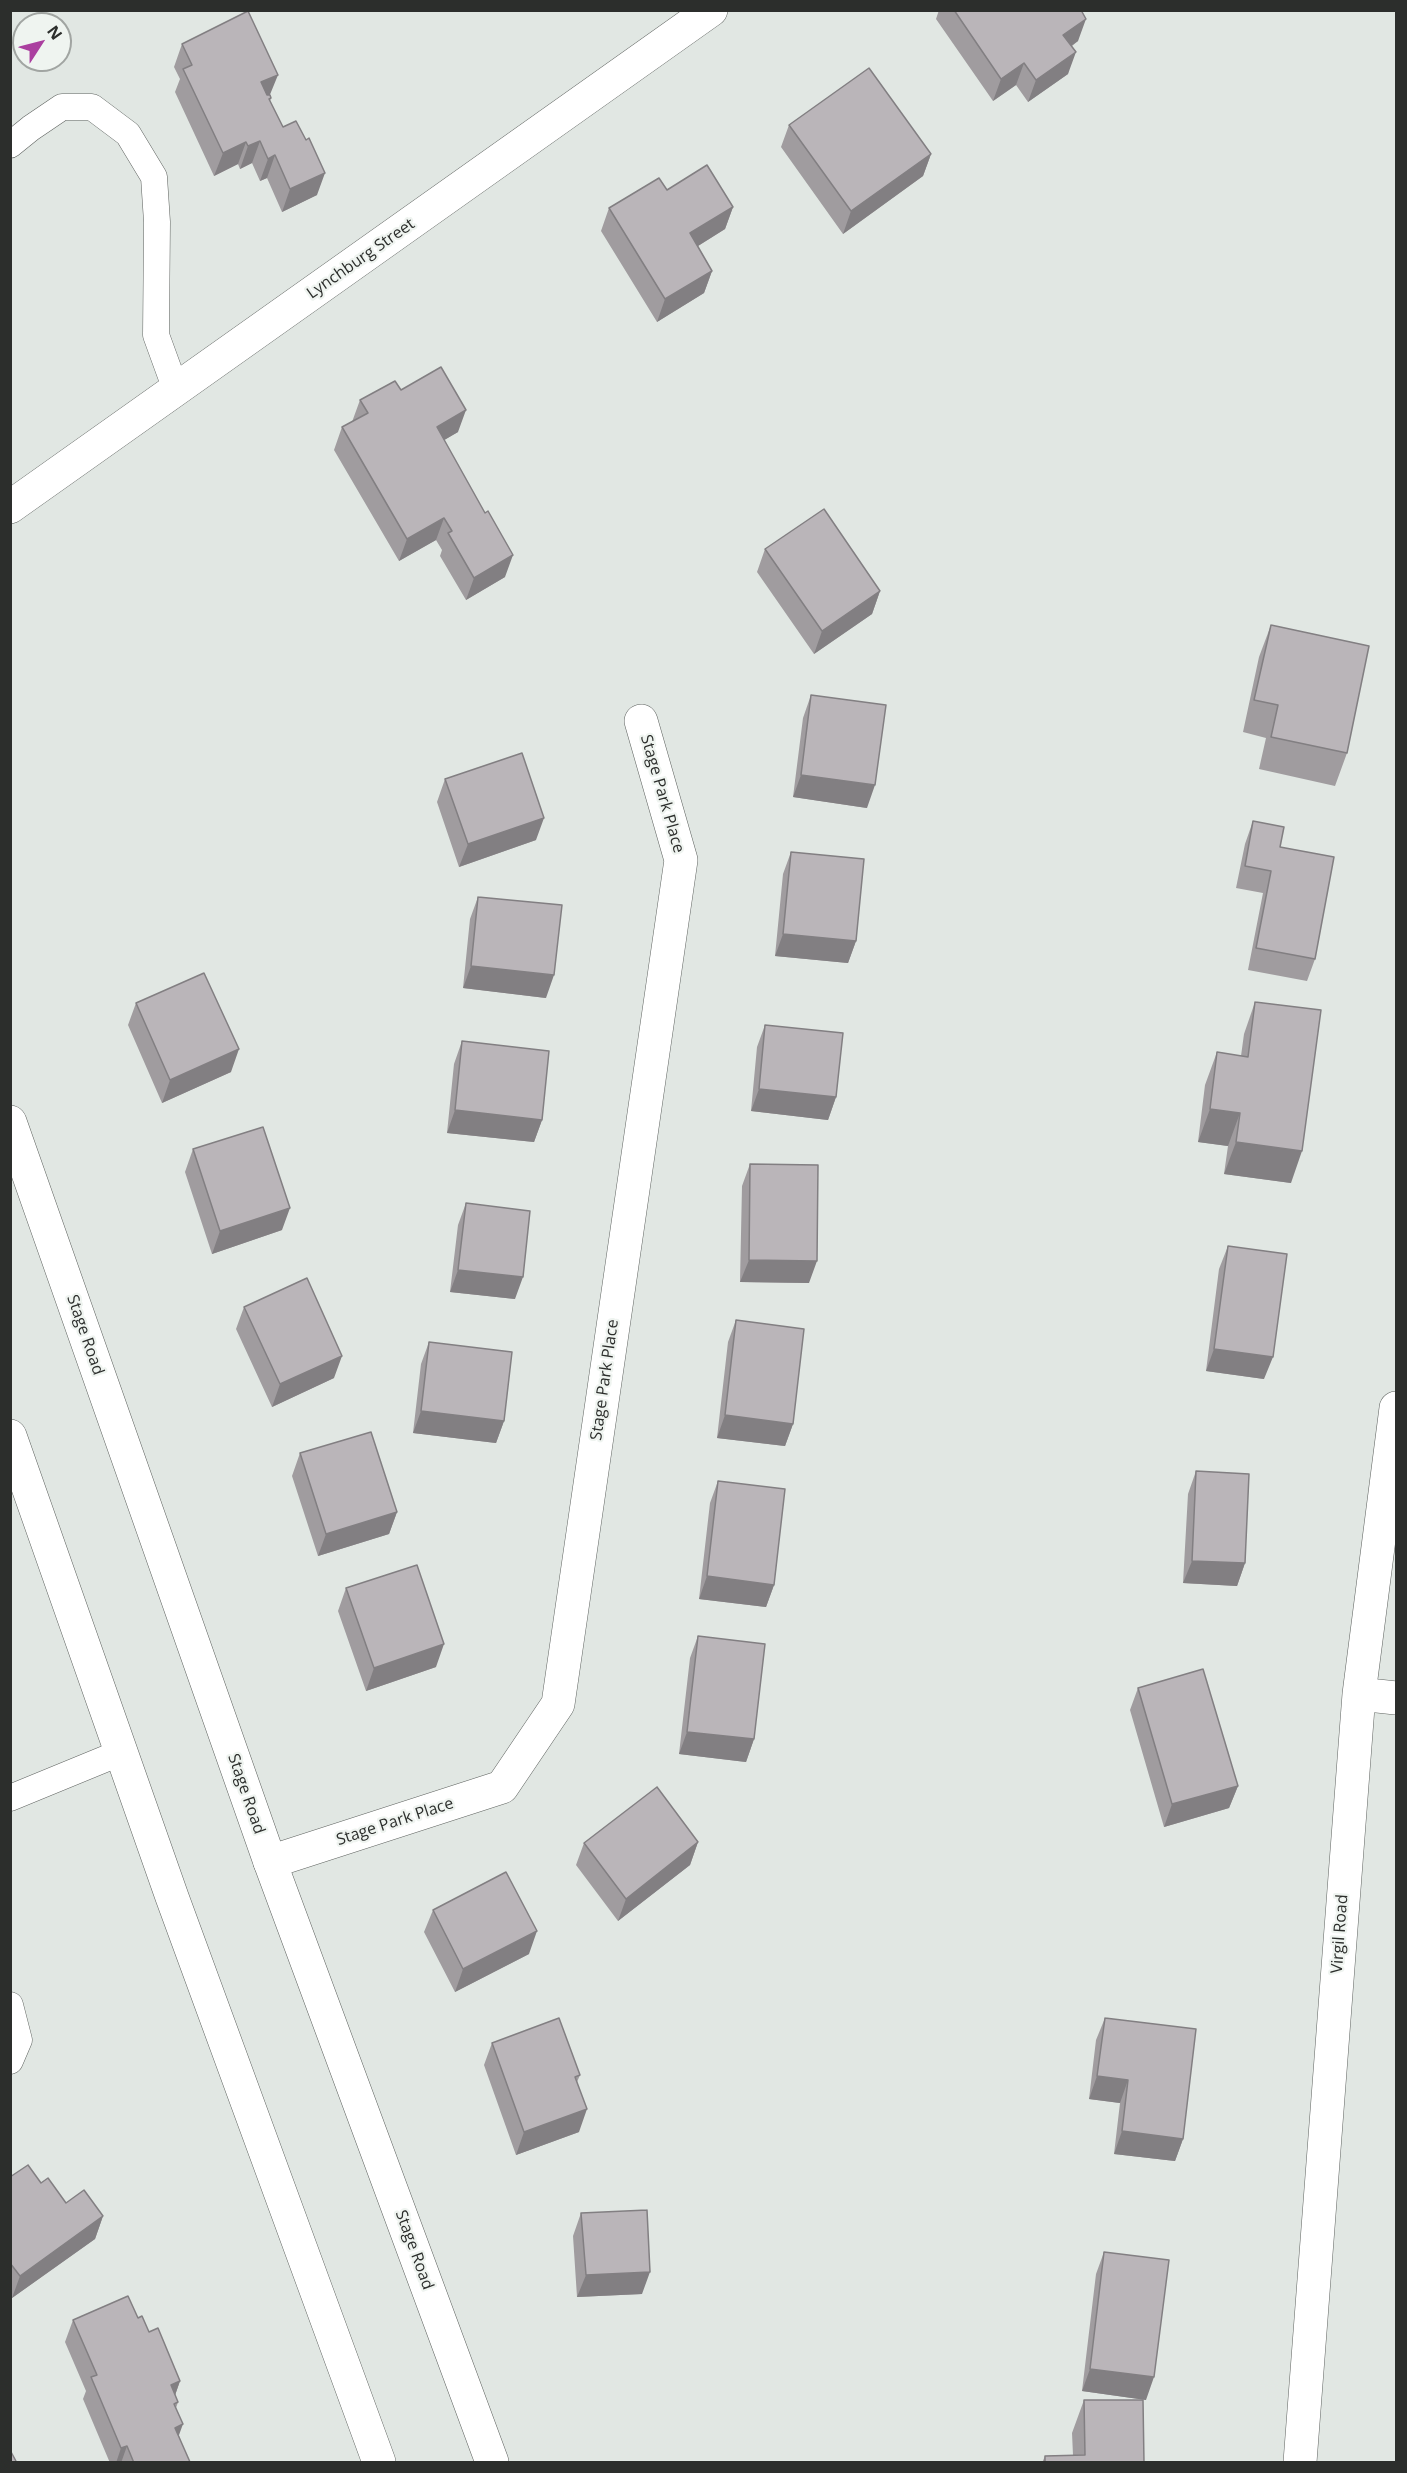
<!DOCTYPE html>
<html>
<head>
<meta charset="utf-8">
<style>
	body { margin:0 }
	#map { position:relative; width:1407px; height:2473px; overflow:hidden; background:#e1e7e3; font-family:"Open Sans",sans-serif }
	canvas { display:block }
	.frame { position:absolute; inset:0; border:12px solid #2c2e2c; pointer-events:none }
	.north { position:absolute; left:12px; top:12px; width:60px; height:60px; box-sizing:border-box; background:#eff4f0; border:2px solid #a1a5a2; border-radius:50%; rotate:54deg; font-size:16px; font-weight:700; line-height:24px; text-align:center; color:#2c2e2c }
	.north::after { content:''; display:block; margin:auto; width:21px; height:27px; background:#aa3f9f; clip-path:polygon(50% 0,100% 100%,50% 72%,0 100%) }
</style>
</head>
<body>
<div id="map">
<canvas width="1407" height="2473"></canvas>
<div class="frame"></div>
<div class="north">N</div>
</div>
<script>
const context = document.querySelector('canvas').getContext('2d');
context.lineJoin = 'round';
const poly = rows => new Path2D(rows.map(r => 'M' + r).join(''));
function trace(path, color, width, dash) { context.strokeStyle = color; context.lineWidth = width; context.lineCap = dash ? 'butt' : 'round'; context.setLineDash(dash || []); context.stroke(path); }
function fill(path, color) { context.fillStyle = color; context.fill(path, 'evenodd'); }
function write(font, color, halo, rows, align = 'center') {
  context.font = font + ' "Open Sans",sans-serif'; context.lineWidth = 4.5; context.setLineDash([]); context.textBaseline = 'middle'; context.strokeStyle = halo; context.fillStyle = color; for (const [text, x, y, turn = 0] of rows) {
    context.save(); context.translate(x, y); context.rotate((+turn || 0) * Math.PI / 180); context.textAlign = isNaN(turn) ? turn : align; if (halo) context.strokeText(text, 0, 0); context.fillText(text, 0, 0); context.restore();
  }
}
const lane = poly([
	[10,145,31,128,62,107,92,107,128,134,154,177,157,222,156,335,176,390],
	[10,1798,122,1752],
	[10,2005,19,2040,10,2061]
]);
const street = poly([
	[1359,1694,1396,1698],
	[270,1862,502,1787,558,1704,681,860,641,721],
	[1300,2462,1359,1694,1396,1408]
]);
const secondary = poly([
	[10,507,711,10],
	[10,1122,270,1862,492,2462],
	[10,1436,172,1897,379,2462]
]);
trace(lane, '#5f6360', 27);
trace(street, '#5f6360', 34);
trace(secondary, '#5f6360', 34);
trace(lane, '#fff', 26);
trace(street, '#fff', 33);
trace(secondary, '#fff', 33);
fill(poly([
	[939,10,1081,10,1078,41,1072,46,1068,74,1028,102,1016,85,993,101,936,19],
	[182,44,270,96,271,98,270,101,317,195,282,212,267,178,260,181,252,163,240,169,238,164,214,176,175,92,180,79,174,67],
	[789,125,931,154,923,176,843,234,781,147],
	[667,190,733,207,725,229,698,246,712,271,704,293,657,322,601,231,609,208],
	[401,390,458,432,444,440,505,577,466,600,440,556,442,550,436,540,399,561,334,450,342,427,352,422,360,400],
	[765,549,880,591,872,614,814,654,757,572],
	[1271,625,1347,753,1335,786,1259,769,1266,738,1243,732,1259,657],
	[811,695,867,808,793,797,803,718],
	[445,779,536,840,459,867,437,802],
	[1253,821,1280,847,1315,959,1307,981,1248,970,1263,893,1236,888,1245,844],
	[791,852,856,941,848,963,775,956,783,874],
	[478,897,546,998,463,988,470,919],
	[1255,1002,1291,1183,1224,1174,1228,1146,1198,1142,1205,1085,1217,1052,1241,1056,1244,1034],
	[136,1003,231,1072,162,1103,128,1025],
	[765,1025,836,1097,828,1120,751,1111,757,1047],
	[462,1041,542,1120,534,1142,447,1133,454,1064],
	[193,1149,282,1230,212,1254,185,1172],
	[750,1164,809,1283,740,1282,742,1186],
	[466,1203,515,1299,450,1292,458,1225],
	[1228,1246,1264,1379,1206,1371,1219,1269],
	[244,1307,334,1378,272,1407,236,1329],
	[736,1320,793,1424,785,1446,717,1438,728,1342],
	[429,1342,504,1421,496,1443,413,1433,421,1364],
	[300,1453,397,1512,389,1534,318,1556,292,1476],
	[1196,1471,1245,1563,1237,1586,1183,1583,1188,1494],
	[718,1481,774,1585,766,1607,699,1599,710,1503],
	[346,1588,436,1667,366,1691,338,1611],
	[698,1636,754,1739,746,1762,679,1754,690,1658],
	[1138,1688,1238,1786,1229,1808,1164,1827,1130,1710],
	[698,1842,690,1865,618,1921,576,1865,584,1843],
	[433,1910,529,1954,455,1992,424,1932],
	[1105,2018,1183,2139,1175,2161,1114,2154,1120,2103,1089,2099,1096,2040],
	[492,2043,580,2075,577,2082,579,2132,516,2155,484,2065],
	[10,2177,41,2183,66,2203,103,2216,95,2239,12,2298,10,2297],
	[581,2213,642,2294,577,2297,573,2236],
	[1104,2252,1146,2400,1082,2391,1096,2274],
	[138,2318,149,2332,180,2381,175,2395,178,2402,176,2408,179,2436,189,2463,110,2463,83,2399,86,2391,65,2342,73,2320],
	[1084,2400,1144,2463,1042,2463,1045,2456,1073,2455,1072,2433]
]), '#a09c9f');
fill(poly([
	[1086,19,1078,41,1055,57,1063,35],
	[1076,52,1068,74,1028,102,1036,80],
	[1024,63,1016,85,993,101,1001,79],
	[278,75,269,97,253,104,261,82],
	[260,141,252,163,240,169,248,146],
	[246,142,238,164,214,176,223,153],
	[931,154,923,176,843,234,851,211],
	[275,155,267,178,260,181,268,159],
	[325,173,317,195,282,212,290,189],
	[733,207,725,229,682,256,690,233],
	[712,271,704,293,657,322,665,299],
	[466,410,458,432,429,449,437,427],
	[444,518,436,540,399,561,407,539],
	[513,555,505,577,466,600,474,578],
	[880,591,872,614,814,654,822,631],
	[801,775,875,785,867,808,793,797],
	[544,818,536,840,459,867,468,844],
	[783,934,856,941,848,963,775,956],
	[471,966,554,975,546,998,463,988],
	[239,1049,231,1072,162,1103,170,1080],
	[759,1089,836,1097,828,1120,751,1111],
	[1210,1109,1240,1113,1228,1146,1198,1142],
	[455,1110,542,1120,534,1142,447,1133],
	[1236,1142,1302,1151,1291,1183,1224,1174],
	[290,1208,282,1230,212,1254,220,1231],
	[749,1260,817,1261,809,1283,740,1282],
	[458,1270,523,1277,515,1299,450,1292],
	[1214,1349,1273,1357,1264,1379,1206,1371],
	[342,1356,334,1378,272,1407,280,1384],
	[421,1411,504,1421,496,1443,413,1433],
	[725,1415,793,1424,785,1446,717,1438],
	[397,1512,389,1534,318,1556,326,1534],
	[1192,1561,1245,1563,1237,1586,1183,1583],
	[707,1576,774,1585,766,1607,699,1599],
	[444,1644,436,1667,366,1691,374,1668],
	[687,1732,754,1739,746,1762,679,1754],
	[1238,1786,1229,1808,1164,1827,1172,1804],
	[698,1842,690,1865,618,1921,626,1899],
	[537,1931,529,1954,455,1992,463,1969],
	[1097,2076,1128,2080,1120,2103,1089,2099],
	[587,2109,579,2132,516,2155,524,2132],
	[1122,2131,1183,2139,1175,2161,1114,2154],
	[103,2216,95,2239,12,2298,20,2276],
	[650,2272,642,2294,577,2297,586,2275],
	[1090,2369,1154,2377,1146,2400,1082,2391],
	[180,2381,172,2404,171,2385],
	[183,2424,175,2446,175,2428],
	[127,2446,121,2463,116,2463,121,2448]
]), '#827f82');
const building = poly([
	[954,10,1081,10,1086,19,1063,35,1076,52,1036,80,1024,63,1001,79,954,10],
	[248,11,278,75,261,82,267,95,270,95,271,98,269,99,283,127,296,121,306,140,309,138,325,173,290,189,275,155,268,159,260,141,248,146,246,142,223,153,183,69,192,65,182,44,248,11],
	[869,68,931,154,851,211,789,125,869,68],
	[707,165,733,207,690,233,712,271,665,299,609,208,659,178,667,190,707,165],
	[441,367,466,410,437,427,485,513,488,511,513,555,474,578,448,533,452,531,444,518,407,539,342,427,368,413,360,400,395,381,401,390,441,367],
	[824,509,880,591,822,631,765,549,824,509],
	[1271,625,1369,646,1347,753,1271,737,1278,705,1254,700,1271,625],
	[811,695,886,705,875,785,801,775,811,695],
	[522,753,544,818,468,844,445,779,522,753],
	[1253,821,1284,827,1280,847,1334,857,1315,959,1256,948,1271,871,1245,866,1253,821],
	[791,852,864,859,856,941,783,934,791,852],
	[478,897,562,905,554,975,471,966,478,897],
	[204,973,239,1049,170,1080,136,1003,204,973],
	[1255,1002,1321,1010,1302,1151,1236,1142,1240,1113,1210,1109,1217,1052,1248,1057,1255,1002],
	[765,1025,843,1033,836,1097,759,1089,765,1025],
	[462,1041,549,1051,542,1120,455,1110,462,1041],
	[263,1127,290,1208,220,1231,193,1149,263,1127],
	[750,1164,818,1165,817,1261,749,1260,750,1164],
	[466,1203,530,1211,523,1277,458,1270,466,1203],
	[1228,1246,1287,1254,1273,1357,1214,1349,1228,1246],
	[307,1278,342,1356,280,1384,244,1307,307,1278],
	[736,1320,804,1329,793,1424,725,1415,736,1320],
	[429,1342,512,1352,504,1421,421,1411,429,1342],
	[371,1432,397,1512,326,1534,300,1453,371,1432],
	[1196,1471,1249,1474,1245,1563,1192,1561,1196,1471],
	[718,1481,785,1489,774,1585,707,1576,718,1481],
	[417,1565,444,1644,374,1668,346,1588,417,1565],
	[698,1636,765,1644,754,1739,687,1732,698,1636],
	[1203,1669,1238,1786,1172,1804,1138,1688,1203,1669],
	[657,1787,698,1842,626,1899,584,1843,657,1787],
	[506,1872,537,1931,463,1969,433,1910,506,1872],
	[559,2018,580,2075,575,2077,587,2109,524,2132,492,2043,559,2018],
	[1105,2018,1196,2029,1183,2139,1122,2131,1128,2080,1097,2076,1105,2018],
	[28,2165,41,2183,48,2178,66,2203,84,2190,103,2216,20,2276,10,2263,10,2177,28,2165],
	[647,2210,650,2272,586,2275,581,2213,647,2210],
	[1104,2252,1169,2260,1154,2377,1090,2369,1104,2252],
	[128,2296,138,2318,142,2316,149,2332,158,2328,180,2381,171,2385,178,2402,174,2404,183,2424,175,2428,190,2462,187,2463,134,2463,127,2446,121,2448,91,2377,97,2375,73,2320,128,2296],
	[1084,2400,1143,2400,1144,2463,1045,2463,1045,2456,1085,2455,1084,2400],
	[10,2450,17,2463,10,2463,10,2450]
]);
fill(building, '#bab5b9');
trace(building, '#827f82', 1.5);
write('16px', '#2c2e2c', '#eff4f0', [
	["Lynchburg Street",361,259,-35],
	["Stage Park Place",662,794,74],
	["Stage Road",85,1335,71],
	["Stage Park Place",605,1380,-82],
	["Stage Road",246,1794,71],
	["Stage Park Place",395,1822,-18],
	["Virgil Road",1340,1934,-86],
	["Stage Road",414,2250,70]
]);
</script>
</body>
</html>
